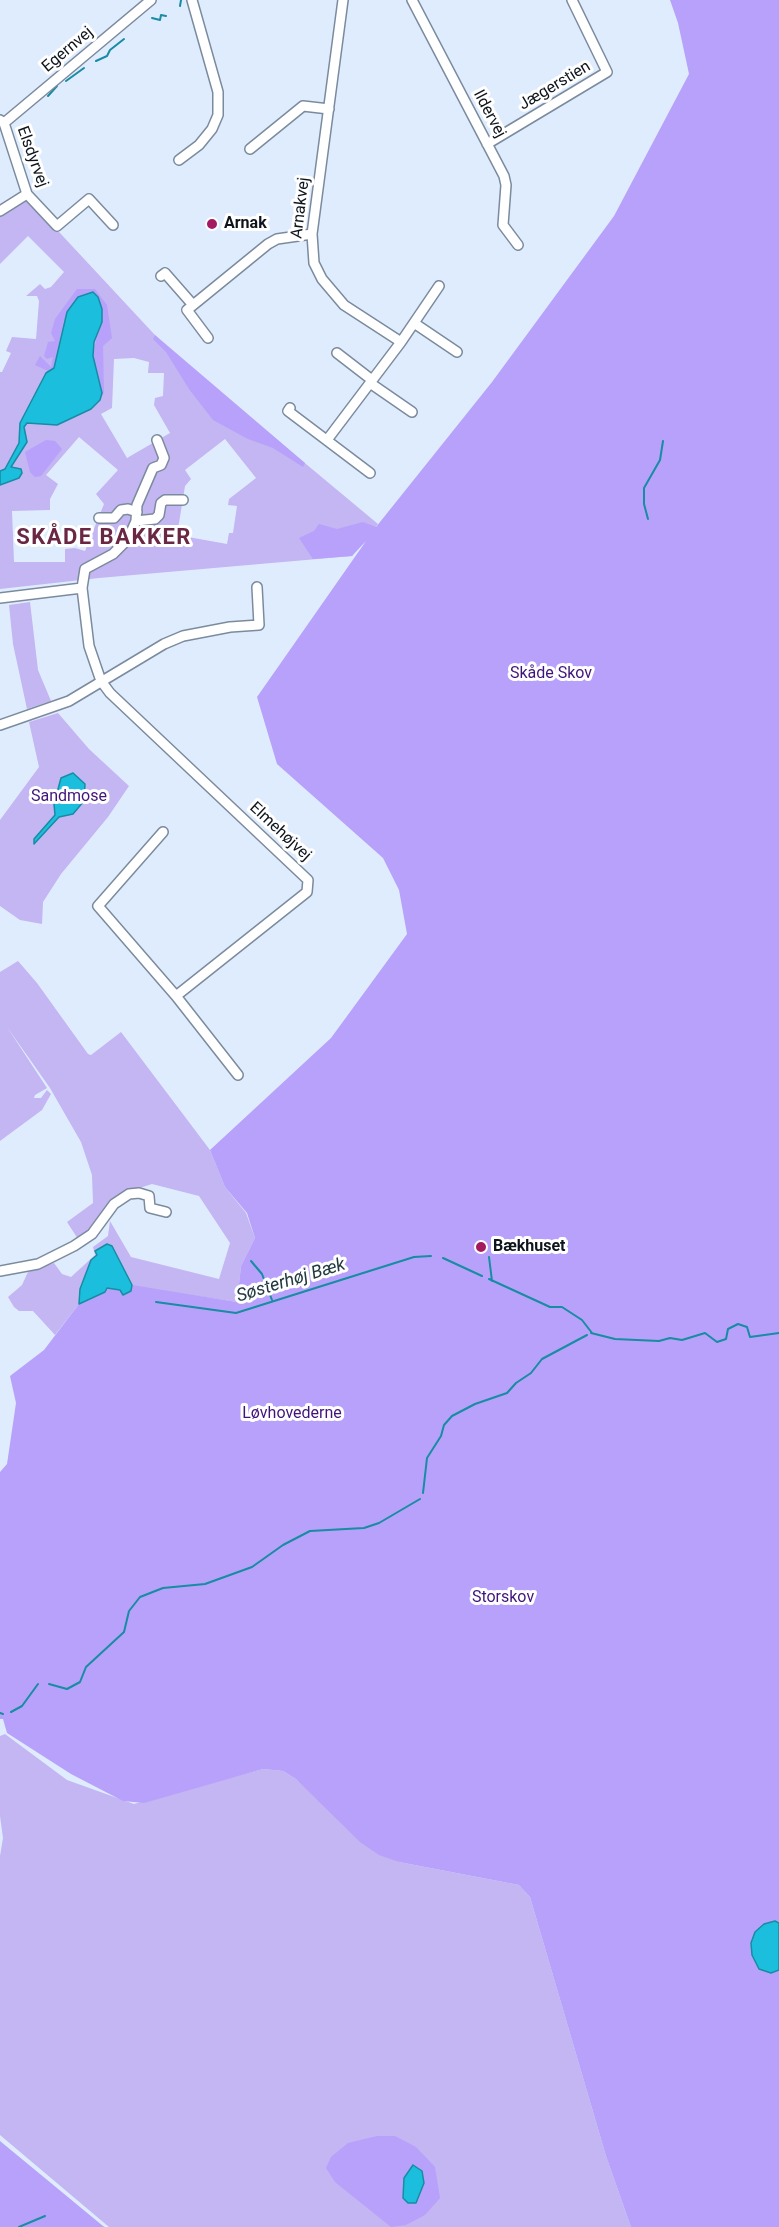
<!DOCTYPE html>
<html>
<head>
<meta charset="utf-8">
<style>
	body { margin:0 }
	canvas { display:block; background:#dfecfe }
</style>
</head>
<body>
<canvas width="779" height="2227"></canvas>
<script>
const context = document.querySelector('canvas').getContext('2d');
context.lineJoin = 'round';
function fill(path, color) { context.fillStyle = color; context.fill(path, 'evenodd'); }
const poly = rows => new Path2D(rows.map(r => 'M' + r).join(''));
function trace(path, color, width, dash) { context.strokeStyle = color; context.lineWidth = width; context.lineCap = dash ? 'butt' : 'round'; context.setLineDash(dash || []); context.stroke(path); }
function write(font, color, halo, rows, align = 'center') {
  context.font = font + ' Roboto,sans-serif'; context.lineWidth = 6; context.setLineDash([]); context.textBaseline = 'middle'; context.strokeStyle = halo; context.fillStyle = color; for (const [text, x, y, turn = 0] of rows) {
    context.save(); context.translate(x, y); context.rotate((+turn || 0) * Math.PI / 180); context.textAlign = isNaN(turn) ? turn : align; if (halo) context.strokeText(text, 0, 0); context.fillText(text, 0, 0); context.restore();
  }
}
fill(poly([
	[23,199,32,203,168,349,378,524,352,556,99,578,0,589,0,372,2,372,11,353,6,351,12,337,36,339,39,301,37,296,26,296,40,284,45,289,51,287,64,272,28,236,0,264,0,212],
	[134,358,149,362,148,373,164,373,163,396,155,398,154,405,170,433,127,458,101,414,112,408,114,359],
	[79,437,118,470,96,494,104,504,85,551,75,548,65,549,65,562,14,562,12,511,50,510,50,499,58,484,46,475],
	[225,439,256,478,229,499,228,505,237,506,233,533,229,533,227,544,177,535,185,486,191,479,185,470],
	[30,602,38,670,51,701,27,709,13,644,9,605],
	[58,713,89,749,129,786,108,817,61,874,43,902,42,924,20,920,0,906,0,820,39,767,29,722],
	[18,961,37,983,88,1054,91,1055,121,1032,210,1150,225,1187,246,1213,255,1238,241,1266,237,1302,132,1286,128,1295,79,1304,55,1335,33,1311,19,1311,14,1307,8,1297,22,1285,28,1272,54,1263,62,1274,71,1277,95,1255,93,1247,108,1236,110,1221,131,1257,219,1279,230,1243,199,1196,152,1184,118,1195,94,1227,78,1239,67,1222,93,1203,92,1175,81,1142,50,1088,7,1027,47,1088,35,1095,34,1098,41,1098,47,1090,51,1094,42,1110,0,1141,0,972],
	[5,1734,67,1780,134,1804,263,1769,283,1771,296,1779,399,1862,519,1885,530,1897,606,2156,631,2227,109,2227,0,2135,0,1856,3,1838,0,1816,0,1736]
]), '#c4b5f3');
fill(poly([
	[670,0,779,0,779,2227,631,2227,606,2156,530,1897,519,1885,399,1862,379,1855,360,1842,296,1779,283,1771,263,1769,144,1803,123,1801,71,1774,7,1733,3,1719,0,1719,0,1472,7,1464,16,1403,10,1376,44,1350,79,1304,105,1292,107,1288,131,1291,132,1285,237,1302,241,1266,255,1238,247,1213,225,1187,210,1150,331,1038,407,934,399,890,383,858,277,764,257,697,366,541,352,556,313,559,299,538,314,531,319,524,337,529,363,522,376,527,492,382,614,216,689,74,678,23],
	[77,289,95,289,107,305,112,338,103,346,104,392,100,400,102,393,93,356,102,309,98,297,64,320,53,370,48,371,35,365,40,356,51,367,53,357,47,359,44,356,48,342,55,341,51,333,55,319],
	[155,335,305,463,303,467,273,448,248,439,213,420,189,389,166,352,153,339],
	[46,440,55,441,62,449,41,476,35,477,30,472,25,452],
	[377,2136,395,2136,416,2147,435,2167,440,2198,425,2215,406,2225,391,2227,335,2182,326,2168,331,2157,348,2143],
	[0,2141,103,2226,105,2227,0,2227]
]), '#b8a1fa');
const water = poly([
	[93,292,98,297,102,309,102,322,94,342,93,356,102,393,100,400,91,409,57,425,27,423,24,427,27,442,11,467,21,469,22,473,19,478,0,485,0,471,5,469,19,443,20,423,46,373,54,368,67,312,78,297,93,292],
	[73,773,85,784,84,801,73,814,59,817,34,844,34,839,55,815,54,804,61,778,73,773],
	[107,1244,112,1246,132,1285,131,1291,123,1295,120,1290,107,1288,105,1292,79,1304,80,1289,91,1260,97,1255,95,1251,107,1244],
	[775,1921,779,1923,779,1970,771,1973,759,1969,752,1955,751,1943,755,1932,764,1924,775,1921],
	[413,2165,422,2171,424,2183,416,2203,408,2203,403,2198,404,2178,413,2165]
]);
fill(water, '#1bbfdd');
trace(water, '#178ca3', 1.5);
trace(poly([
	[180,6,181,0],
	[152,18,160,20,161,15,166,16],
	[96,61,107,56,110,50,124,39],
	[66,81,84,68],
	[48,96,57,86],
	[648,519,644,504,644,488,660,460,663,441],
	[489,1257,492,1281],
	[443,1258,482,1276],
	[251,1261,262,1274,272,1300],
	[489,1279,550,1307,562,1307,582,1320,592,1333],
	[156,1302,236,1313,414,1257,431,1256],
	[591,1333,615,1339,659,1341,670,1338,682,1340,705,1333,717,1342,726,1339,728,1329,738,1324,747,1327,750,1337,779,1333],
	[423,1493,427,1458,441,1436,444,1425,452,1416,475,1404,507,1393,516,1383,531,1373,542,1359,587,1335],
	[49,1684,67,1689,80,1682,86,1667,124,1632,129,1611,140,1597,163,1588,205,1584,252,1567,283,1545,310,1531,364,1528,379,1523,420,1499],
	[11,1712,22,1706,38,1684],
	[0,1713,3,1714],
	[19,2227,45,2216]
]), '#178ca3', 2);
const minor = poly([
	[343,0,312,234,314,263,322,279,344,305,401,342,439,286],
	[412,0,504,176,506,185,503,225,518,245],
	[0,120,4,123,27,194,57,226,89,199,113,225],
	[4,123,151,0],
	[487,144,607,72,572,0],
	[250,149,303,106,329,109],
	[179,160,199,145,212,129,218,115,218,92,192,0],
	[0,211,27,194],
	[161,276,165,273,193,305],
	[414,323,457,352],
	[208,338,187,310,268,244,277,239,312,234],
	[337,353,372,380],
	[370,383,412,412],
	[290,408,288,411,370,473],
	[327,440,401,342],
	[99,518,114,518,121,510,128,509,137,512],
	[136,521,155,519,159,515,161,503,165,500,183,500],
	[82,588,85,569,113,554,128,539,136,521,137,505,153,468,161,465,164,458,157,440],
	[0,598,82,588,89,646,101,681,110,693,308,880,307,892,176,996,98,906,163,832],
	[0,725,69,701,164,644,183,636,230,627,259,625,257,587],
	[176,996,238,1075],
	[0,1271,38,1264,74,1246,92,1234,114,1204,129,1194,139,1193,149,1196,150,1208,166,1212]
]);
trace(minor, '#7b8b9e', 12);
trace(minor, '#fff', 9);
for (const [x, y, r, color] of [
	[212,224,6,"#a41a61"],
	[481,1247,6,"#a41a61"]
]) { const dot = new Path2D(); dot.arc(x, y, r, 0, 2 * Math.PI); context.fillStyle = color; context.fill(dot); trace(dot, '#fff', 2); }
write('16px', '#0e141b', '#fff', [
	["Egernvej",68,50,-40],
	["Jægerstien",555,86,-31],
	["Ildervej",489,114,62],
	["Elsdyrvej",32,157,70],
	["Arnakvej",301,208,-83],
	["Elmehøjvej",280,832,43]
]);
write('bold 16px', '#0e141b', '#fff', [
	["Arnak",224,224],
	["Bækhuset",493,1247]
], 'left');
write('16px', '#40147b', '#fff', [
	["Skåde Skov",551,674],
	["Sandmose",69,797],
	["Løvhovederne",292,1414],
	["Storskov",503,1598]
]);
write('italic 18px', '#21393f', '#fff', [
	["Søsterhøj Bæk",291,1281,-17]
]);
context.letterSpacing = '1.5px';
write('bold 22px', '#692743', '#fff', [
	["SKÅDE BAKKER",104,538]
]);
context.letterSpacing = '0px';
</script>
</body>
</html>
